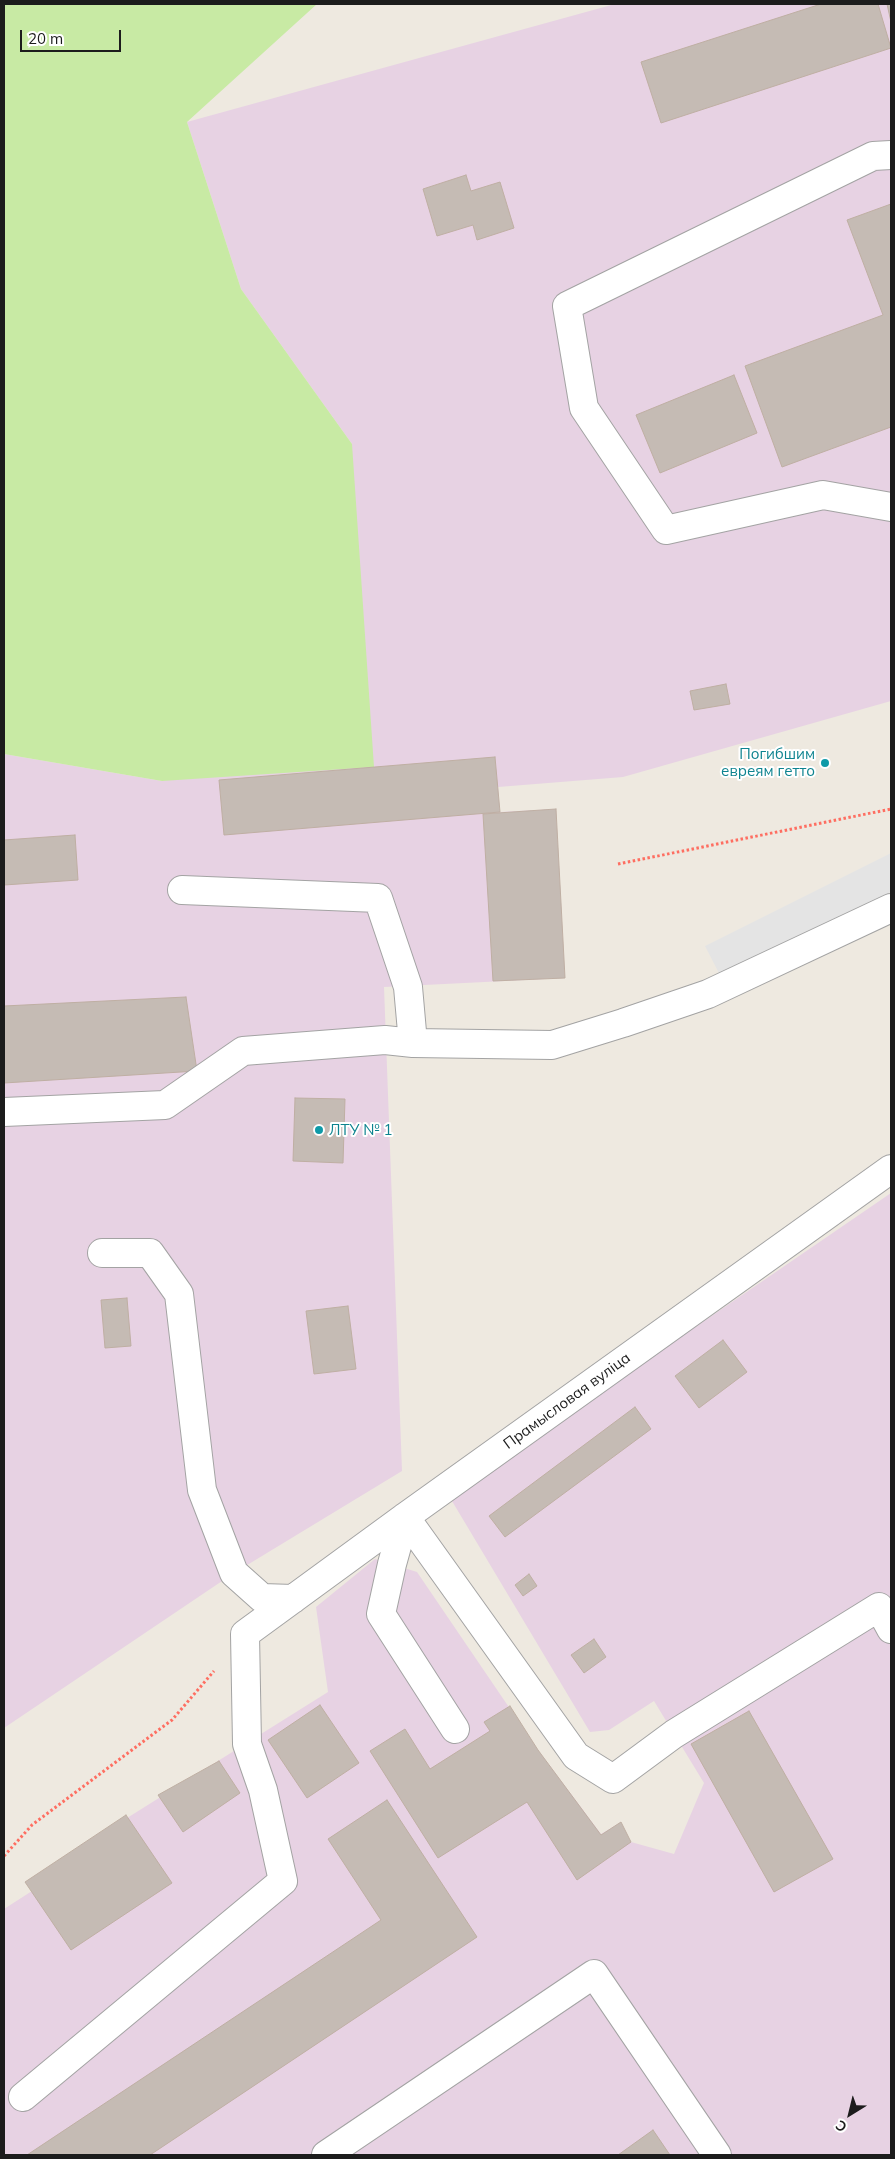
<!DOCTYPE html>
<html>
<head>
<meta charset="utf-8">
<style>
	body { margin:0 }
	#map { position:relative; width:895px; height:2159px; overflow:hidden; background:#eee9e0; font-family:Mulish,sans-serif }
	canvas { display:block }
	.frame { position:absolute; inset:0; border:5px solid #1c1c1c; pointer-events:none }
	.north { position:absolute; left:825px; top:2089px; width:50px; height:50px; -webkit-text-stroke:4px #fff; paint-order:stroke; rotate:216deg; font-size:14px; font-weight:700; line-height:20px; text-align:center; color:#1c1c1c }
	.north::after { content:''; display:block; margin:auto; width:18px; height:22px; background:#1c1c1c; clip-path:polygon(50% 0,100% 100%,50% 72%,0 100%) }
	.scale { position:absolute; left:20px; top:30px; width:101px; height:22px; box-sizing:border-box; border:2px solid #1c1c1c; border-top:0; padding-left:6px; font-size:15px; line-height:18px; white-space:nowrap; color:#1c1c1c; -webkit-text-stroke:4px #fff; paint-order:stroke }
</style>
</head>
<body>
<div id="map">
<canvas width="895" height="2159"></canvas>
<div class="frame"></div>
<div class="north">С</div>
<div class="scale">20 m</div>
</div>
<script>
const context = document.querySelector('canvas').getContext('2d');
context.lineJoin = 'round';
function fill(path, color) { context.fillStyle = color; context.fill(path, 'evenodd'); }
const poly = rows => new Path2D(rows.map(r => 'M' + r).join(''));
function trace(path, color, width, dash) { context.strokeStyle = color; context.lineWidth = width; context.lineCap = dash ? 'butt' : 'round'; context.setLineDash(dash || []); context.stroke(path); }
function write(font, color, halo, rows, align = 'center') {
  context.font = font + ' Mulish,sans-serif'; context.lineWidth = 4; context.setLineDash([]); context.textBaseline = 'middle'; context.strokeStyle = halo; context.fillStyle = color; for (const [text, x, y, turn = 0] of rows) {
    context.save(); context.translate(x, y); context.rotate((+turn || 0) * Math.PI / 180); context.textAlign = isNaN(turn) ? turn : align; if (halo) context.strokeText(text, 0, 0); context.fillText(text, 0, 0); context.restore();
  }
}
fill(poly([
	[615,4,891,4,891,701,623,777,498,787,500,812,556,809,565,978,384,987,402,1471,234,1573,4,1728,4,754,162,781,352,444,241,289,187,122],
	[891,1193,891,2155,5,2155,4,2150,4,1909,32,1891,25,1882,328,1692,316,1607,375,1559,417,1572,538,1750,601,1834,621,1822,631,1842,674,1854,704,1783,654,1701,609,1730,590,1732,449,1496]
]), '#e7d2e3');
fill(poly([
	[4,4,317,4,187,122,241,289,352,444,374,767,162,781,4,754]
]), '#c8eaa4');
fill(poly([
	[891,853,891,892,721,977,705,946]
]), '#e4e4e4');
const building = poly([
	[821,4,878,4,891,48,661,123,641,62,821,4],
	[887,4,891,4,891,22,887,4],
	[466,175,471,191,500,182,514,228,477,240,473,225,437,236,423,189,466,175],
	[891,204,891,427,782,467,745,366,883,315,847,220,891,204],
	[734,375,757,433,660,473,636,415,734,375],
	[726,684,730,704,694,710,690,691,726,684],
	[495,757,500,812,224,835,219,780,495,757],
	[556,809,565,978,493,981,483,814,556,809],
	[75,835,78,880,4,885,4,840,75,835],
	[186,997,197,1071,4,1083,4,1006,186,997],
	[295,1098,345,1099,343,1163,293,1161,295,1098],
	[127,1298,131,1346,105,1348,101,1300,127,1298],
	[348,1306,356,1369,314,1374,306,1311,348,1306],
	[723,1340,747,1372,699,1408,675,1376,723,1340],
	[635,1407,651,1429,505,1537,489,1516,635,1407],
	[529,1574,537,1586,523,1596,515,1585,529,1574],
	[594,1639,606,1657,584,1673,571,1655,594,1639],
	[320,1705,359,1763,307,1798,268,1740,320,1705],
	[510,1706,538,1750,601,1835,621,1822,631,1842,577,1880,527,1802,438,1858,370,1751,405,1729,430,1769,490,1731,484,1722,510,1706],
	[749,1711,833,1859,774,1892,691,1744,749,1711],
	[219,1761,240,1793,183,1832,158,1795,219,1761],
	[387,1800,477,1937,150,2155,27,2155,381,1920,328,1839,387,1800],
	[126,1815,172,1883,71,1950,25,1882,126,1815],
	[653,2130,670,2155,618,2155,653,2130]
]);
fill(building, '#c5bbb4');
trace(building, '#bfafa3', 1);
const minor = poly([
	[891,155,873,156,567,306,584,408,666,530,823,495,891,507],
	[182,890,378,898,408,987,413,1043],
	[4,1112,165,1105,243,1051,385,1040,413,1043,552,1045,623,1023,708,994,891,908],
	[102,1253,150,1253,179,1294,202,1490,234,1573,262,1598,293,1599],
	[405,1517,576,1756,613,1779,674,1734,879,1607,891,1629],
	[405,1517,392,1564,381,1614,455,1729],
	[23,2097,283,1881,263,1790,247,1744,245,1634,405,1517,891,1169],
	[326,2155,594,1974,717,2155]
]);
trace(minor, '#a3a3a3', 30);
trace(poly([
	[618,864,891,809],
	[4,1856,32,1825,172,1720,214,1671]
]), '#fe6e61', 3, [2.5, 2.5]);
trace(minor, '#fff', 28);
for (const [x, y, r, color] of [
	[825,763,5,"#0f9aa8"],
	[319,1130,5,"#0f9aa8"]
]) { const dot = new Path2D(); dot.arc(x, y, r, 0, 2 * Math.PI); context.fillStyle = color; context.fill(dot); trace(dot, '#fff', 2); }
write('15px', '#0d838f', '#fff', [
	["Погибшим",815,754],
	["евреям гетто",815,771],
	["ЛТУ № 1",329,1130,"left"]
], 'right');
write('15px', '#1c1c1c', '#fff', [
	["Прамысловая вуліца",567,1401,-36]
]);
</script>
</body>
</html>
